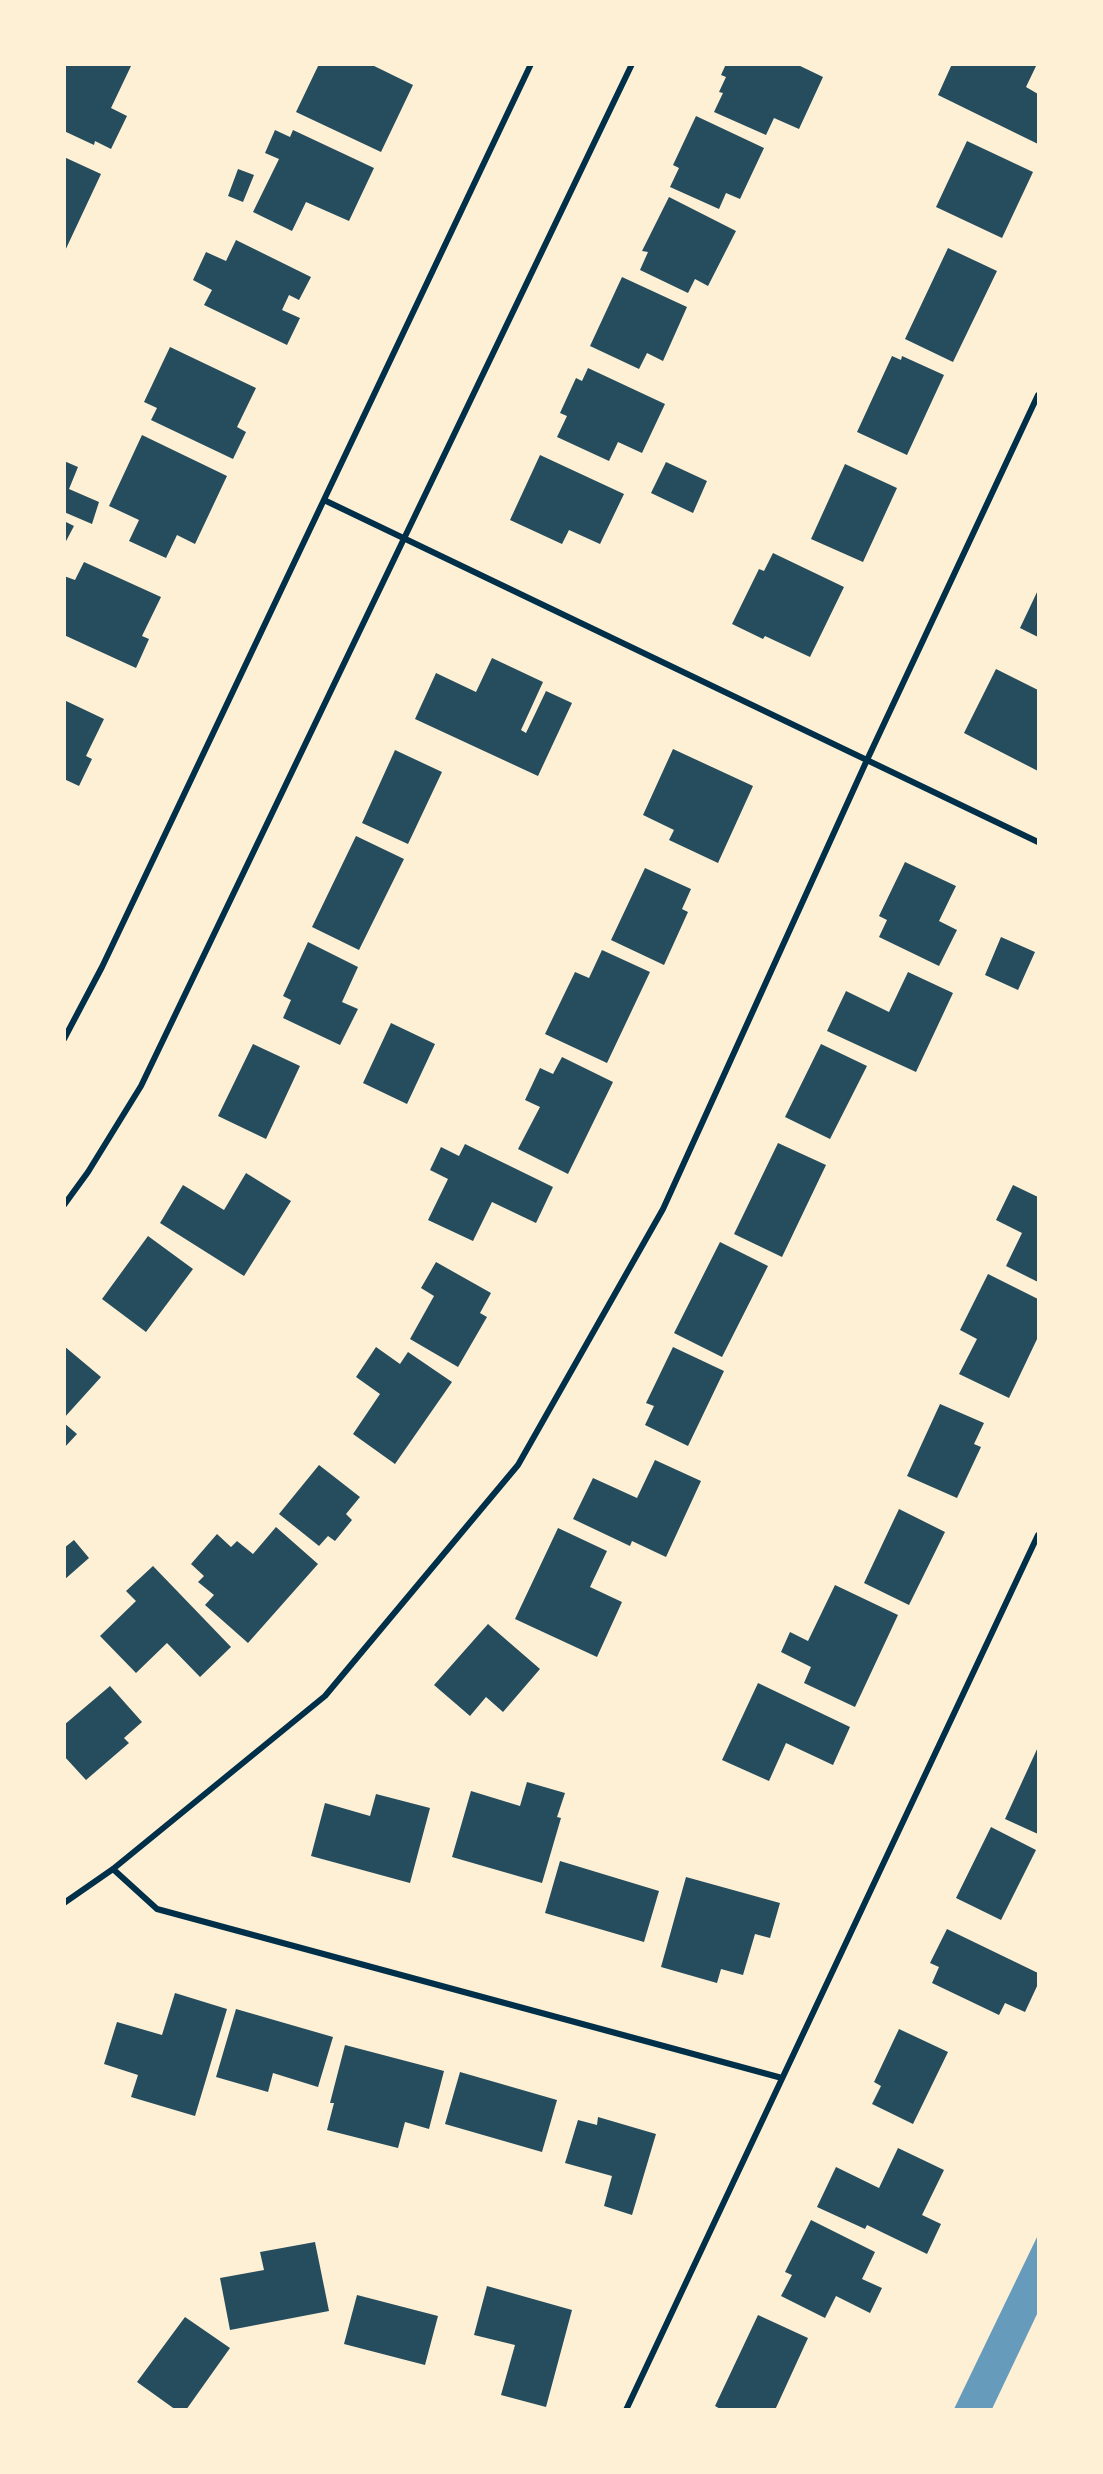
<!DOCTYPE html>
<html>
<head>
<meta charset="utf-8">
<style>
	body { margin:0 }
	#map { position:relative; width:1103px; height:2474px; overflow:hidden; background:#fdf0d5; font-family:"Fira Sans",sans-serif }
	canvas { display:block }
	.frame { position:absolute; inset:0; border:66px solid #fdf0d5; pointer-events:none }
</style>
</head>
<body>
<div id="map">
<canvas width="1103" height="2474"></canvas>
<div class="frame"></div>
</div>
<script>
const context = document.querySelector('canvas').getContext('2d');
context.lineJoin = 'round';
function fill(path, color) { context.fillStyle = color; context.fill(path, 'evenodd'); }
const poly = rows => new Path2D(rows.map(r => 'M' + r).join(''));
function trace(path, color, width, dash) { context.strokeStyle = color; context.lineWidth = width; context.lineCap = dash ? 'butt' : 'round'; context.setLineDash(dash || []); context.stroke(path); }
fill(poly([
	[1038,2235,1038,2312,992,2409,954,2409]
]), '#669bbc');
fill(poly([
	[64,64,131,66,111,108,127,116,111,149,95,141,94,145,64,131],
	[319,64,370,64,413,85,381,152,296,112],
	[726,64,796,64,823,77,799,129,774,118,766,135,714,112,723,93,719,92,726,77,721,75],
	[952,64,1037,64,1026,87,1038,94,1038,144,938,95],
	[696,116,764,148,740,199,726,193,719,209,670,187,679,168,673,165],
	[275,130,290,137,293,130,374,168,349,221,306,202,292,231,253,212,279,159,265,153],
	[967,141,1033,172,1002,238,936,207],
	[64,157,101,174,64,253],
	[238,169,254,175,243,202,228,196],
	[669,197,736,231,708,286,695,279,688,293,640,270,648,252,642,251],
	[236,240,311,277,299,300,289,295,282,310,300,318,287,345,204,305,212,290,193,280,206,252,226,261],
	[948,248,997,271,953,362,905,339],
	[622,277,687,307,663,361,647,353,639,369,590,346],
	[170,347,256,388,237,427,246,432,233,459,151,420,157,408,144,402],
	[892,356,901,360,902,356,944,375,907,455,857,432],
	[588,368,665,404,642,453,618,442,609,461,557,437,567,416,560,413,576,378,582,381],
	[142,435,227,476,195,544,177,535,166,558,129,541,139,520,109,506],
	[540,455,624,494,600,544,569,530,562,544,510,520],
	[64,461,78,467,69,489,99,502,92,524,64,512],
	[666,462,707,481,693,513,651,493],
	[845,464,897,488,863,562,811,539],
	[64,521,74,526,64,545],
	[773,553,844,587,810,657,765,636,763,639,732,624,759,569,764,571],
	[84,562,161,597,142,636,149,639,136,668,64,635,64,576,75,580],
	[1038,590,1038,637,1020,628],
	[492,658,543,682,521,730,526,733,546,691,572,703,538,776,415,719,436,673,476,692],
	[996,669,1038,690,1038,771,964,733],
	[64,700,104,719,86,756,92,759,79,786,64,779],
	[673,749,753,786,718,863,669,840,674,830,643,815],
	[395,750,442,772,408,844,362,823],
	[356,836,404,859,359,950,312,927],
	[905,862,956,886,939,921,957,930,939,966,879,937,887,920,879,916],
	[645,868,691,889,682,909,688,912,664,965,611,940],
	[1001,937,1035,952,1018,990,985,975],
	[308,942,358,967,342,1002,358,1009,340,1045,283,1018,291,1000,283,996],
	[602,950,650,972,607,1063,545,1034,575,972,589,978],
	[908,972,953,993,916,1072,827,1031,846,991,889,1012],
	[391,1023,435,1044,407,1104,363,1083],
	[253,1044,300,1066,266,1139,218,1116],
	[821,1044,867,1066,830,1139,785,1117],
	[562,1057,613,1082,568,1174,518,1149,540,1107,525,1100,540,1068,553,1074],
	[778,1143,826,1165,782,1257,734,1234],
	[465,1144,553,1187,536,1223,492,1202,473,1241,428,1220,448,1179,430,1170,441,1147,459,1156],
	[246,1173,291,1201,244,1276,160,1223,183,1185,224,1210],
	[1013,1185,1038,1197,1038,1282,1006,1266,1022,1233,996,1220],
	[148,1236,193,1269,146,1332,102,1299],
	[720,1242,768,1266,722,1357,674,1333],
	[436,1262,491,1293,480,1313,487,1317,458,1367,410,1339,434,1296,421,1288],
	[988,1274,1038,1299,1038,1337,1009,1398,959,1374,977,1339,960,1330],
	[64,1346,101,1377,64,1418],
	[376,1347,400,1364,408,1352,452,1382,395,1464,353,1434,380,1394,356,1377],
	[673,1347,724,1371,688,1446,645,1425,654,1406,646,1403],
	[940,1404,984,1423,974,1444,981,1447,957,1498,907,1476],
	[64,1423,77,1434,64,1448],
	[655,1460,701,1481,666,1557,632,1541,630,1546,573,1519,593,1478,637,1498],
	[319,1465,360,1497,346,1514,352,1520,335,1541,328,1536,319,1546,279,1514],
	[899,1509,945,1532,909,1605,864,1583],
	[276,1527,318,1564,248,1643,205,1605,214,1595,198,1582,204,1576,191,1564,217,1534,231,1547,237,1541,253,1554],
	[558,1528,607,1551,590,1587,622,1602,597,1657,515,1619],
	[74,1540,89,1558,64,1580,64,1548],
	[153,1566,231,1647,200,1677,167,1643,136,1673,100,1636,136,1601,126,1591],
	[835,1585,898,1615,855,1707,804,1683,811,1667,781,1652,790,1632,808,1641],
	[488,1624,540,1669,503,1712,486,1697,470,1716,434,1685],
	[758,1683,850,1727,833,1765,786,1743,769,1781,722,1760],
	[110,1686,142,1722,124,1738,129,1743,86,1780,64,1756,64,1725],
	[1038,1747,1038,1834,1005,1819],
	[527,1782,565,1793,557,1817,561,1818,542,1883,452,1857,471,1791,520,1806],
	[376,1794,430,1808,410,1883,311,1856,325,1803,370,1816],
	[991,1827,1036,1850,1001,1920,956,1898],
	[560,1861,659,1891,644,1942,545,1913],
	[686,1877,780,1903,770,1938,755,1934,743,1975,721,1969,717,1983,661,1967],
	[947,1929,1038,1973,1038,1984,1025,2012,1005,2003,999,2015,932,1983,939,1967,930,1963],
	[175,1993,227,2009,195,2116,131,2097,138,2075,104,2064,117,2022,162,2035],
	[236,2009,333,2037,318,2087,273,2073,268,2092,216,2077],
	[899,2029,948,2052,913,2124,872,2104,881,2086,874,2082],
	[345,2045,444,2071,429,2129,405,2122,398,2148,327,2130,334,2103,330,2103],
	[460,2072,557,2100,542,2152,445,2124],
	[598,2117,656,2134,632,2215,604,2206,612,2176,565,2163,578,2120,597,2125],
	[898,2148,944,2170,922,2215,941,2224,927,2254,867,2225,865,2229,817,2207,836,2167,879,2188],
	[811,2220,875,2252,862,2279,882,2288,870,2313,836,2296,825,2318,781,2296,792,2275,785,2272],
	[315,2242,329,2311,230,2330,220,2278,264,2270,260,2252],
	[487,2286,572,2310,546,2407,501,2395,515,2345,474,2335],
	[357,2295,438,2316,425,2365,344,2344],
	[758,2315,808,2338,775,2410,722,2410,715,2406],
	[185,2317,230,2348,186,2410,176,2410,137,2382]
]), '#264d5e');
trace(poly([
	[324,500,1038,842],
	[64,1039,102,967,531,64],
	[64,1205,88,1172,141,1086,632,64],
	[113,1869,157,1909,782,2078],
	[64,1903,113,1869,325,1696,518,1465,663,1209,867,760,1038,395],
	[626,2410,1038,1535]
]), '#003049', 6);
</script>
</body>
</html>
